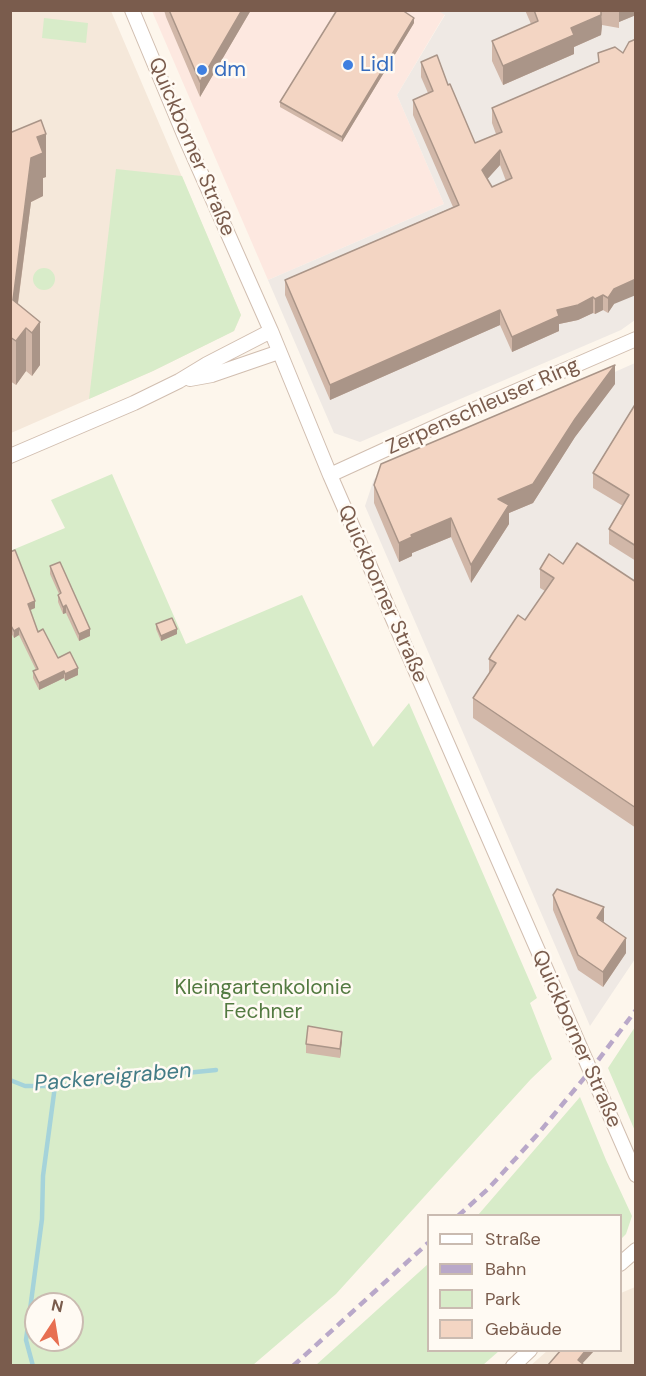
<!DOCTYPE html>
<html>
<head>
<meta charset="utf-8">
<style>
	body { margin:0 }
	#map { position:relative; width:646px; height:1376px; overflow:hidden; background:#fdf6ec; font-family:"DM Sans",sans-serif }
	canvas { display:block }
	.frame { position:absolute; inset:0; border:12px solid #7a5c4d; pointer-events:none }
	.legend { position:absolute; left:427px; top:1214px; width:195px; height:138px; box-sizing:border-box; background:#fffaf3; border:2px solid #cabbb1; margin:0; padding:8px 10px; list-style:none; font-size:18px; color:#7a5c4d }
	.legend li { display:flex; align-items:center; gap:12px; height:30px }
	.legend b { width:30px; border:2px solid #cabbb1 }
	.north { position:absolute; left:24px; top:1292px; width:60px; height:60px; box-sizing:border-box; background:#fffaf3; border:2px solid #cabbb1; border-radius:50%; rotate:12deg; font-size:16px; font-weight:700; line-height:24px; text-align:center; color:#7a5c4d }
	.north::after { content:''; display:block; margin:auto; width:21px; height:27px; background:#e76f51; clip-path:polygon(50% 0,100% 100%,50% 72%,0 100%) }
</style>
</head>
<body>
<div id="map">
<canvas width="646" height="1376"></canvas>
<div class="frame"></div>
<ul class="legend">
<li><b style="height:8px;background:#fff"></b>Straße</li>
<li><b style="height:8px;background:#b9a8c9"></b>Bahn</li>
<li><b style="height:16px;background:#d8ecc9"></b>Park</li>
<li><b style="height:16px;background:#f3d5c3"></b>Gebäude</li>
</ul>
<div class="north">N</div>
</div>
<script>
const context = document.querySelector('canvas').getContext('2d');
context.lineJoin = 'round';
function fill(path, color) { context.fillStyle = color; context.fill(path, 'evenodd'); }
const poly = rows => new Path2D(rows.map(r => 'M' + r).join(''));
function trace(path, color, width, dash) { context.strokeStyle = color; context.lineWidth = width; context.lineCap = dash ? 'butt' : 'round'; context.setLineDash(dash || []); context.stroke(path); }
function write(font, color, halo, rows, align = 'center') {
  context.font = font + ' "DM Sans",sans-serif'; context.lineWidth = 5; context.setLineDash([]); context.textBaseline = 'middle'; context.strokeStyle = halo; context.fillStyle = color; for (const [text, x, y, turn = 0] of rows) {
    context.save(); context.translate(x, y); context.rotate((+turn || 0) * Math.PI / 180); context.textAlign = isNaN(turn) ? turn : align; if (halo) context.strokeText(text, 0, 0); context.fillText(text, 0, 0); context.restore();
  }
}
fill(poly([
	[11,11,111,11,241,315,234,331,153,371,11,433],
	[635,1287,635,1365,530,1366,547,1351,620,1350,621,1293]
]), '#f5e8da');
fill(poly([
	[439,10,445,14,397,95,444,204,268,280,152,11]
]), '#fde8e0');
fill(poly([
	[439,11,635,11,635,320,621,330,360,442,334,433,268,280,444,204,397,95,445,15],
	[635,363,635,959,590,1026,365,506,374,479]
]), '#efe9e4');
fill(poly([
	[44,18,88,23,86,43,42,38],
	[116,169,182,176,241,315,234,331,153,371,89,399],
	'33 279a11 11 0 1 1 22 0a11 11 0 1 1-22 0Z',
	[112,474,186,644,302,595,373,747,409,703,537,998,530,1003,552,1059,531,1079,336,1294,253,1365,11,1365,10,551,65,528,51,500],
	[36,1304,72,1304,72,1340,36,1340],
	[635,1027,635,1131,608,1068],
	[580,1097,606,1160,632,1216,626,1234,621,1239,620,1216,478,1215],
	[428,1264,428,1350,499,1351,483,1365,316,1365]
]), '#d8ecc9');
trace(poly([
	[10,1080,25,1086,55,1086,216,1070],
	[33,1366,26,1340,42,1219,43,1176,55,1086]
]), '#a5d3da', 4.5);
const minor = poly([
	[132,10,185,137,271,331,330,475,636,1175],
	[190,379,212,375,279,352],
	[10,456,134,403,179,381,207,364,271,331],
	[330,475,461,415,636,339],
	[620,1264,636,1250],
	[513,1366,530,1350]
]);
trace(minor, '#d1beb0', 16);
trace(minor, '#fff', 14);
trace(poly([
	[458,1216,488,1189,537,1135,590,1071,636,1010],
	[293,1366,428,1243]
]), '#b9a8c9', 4.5, [9, 6]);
fill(poly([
	[164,10,251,10,200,97,166,17],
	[525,10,636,10,636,15,619,22,619,28,602,25,601,35,574,47,574,54,503,85,492,61,492,41,531,24],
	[414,23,342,142,280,107,280,102],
	[598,53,614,304,608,313,603,310,595,314,593,313,578,320,559,324,559,331,512,352,500,325,330,400,285,295,285,280,453,207,413,115,413,100,428,93,421,77,421,62,448,85,475,143,496,134,492,123,492,108,598,62],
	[500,165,506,181,492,187,487,179],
	[10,131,46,177,43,178,43,196,31,202,18,304,40,322,40,365,32,376,26,371,16,385,10,381],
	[615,384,575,437,533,503,509,513,509,524,471,583,451,537,412,553,412,556,399,562,374,503,374,485],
	[636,403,636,561,609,544,609,529,623,506,593,488,593,473],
	[10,552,35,608,30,610,38,632,58,658,78,675,65,681,64,678,39,690,33,678,33,671,36,670,19,635,14,638,10,631],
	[563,564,636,582,636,828,473,718,473,698,489,674,489,659,525,620,545,591,540,588,540,569],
	[50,566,90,636,79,641,66,613,63,614,58,602,58,595,59,594,50,574],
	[156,624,177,634,161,641,156,629],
	[553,895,604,922,626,953,603,987,578,970,553,910],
	[342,1040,340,1058,306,1053,306,1044],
	[634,1278,636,1278,636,1292,634,1288]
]), '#d1b7a8');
fill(poly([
	[242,10,251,10,200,97,200,82],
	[601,10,602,25,601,35,574,47,574,54,503,85,503,66,571,28],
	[619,10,636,10,636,15,619,22],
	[414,18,414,23,342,142,342,137],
	[46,134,46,177,43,178,43,196,31,202,13,340,13,300,31,158,37,137],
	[500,150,500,165,482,185,482,170],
	[636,279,636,295,614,304,608,313,608,298,614,289],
	[603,295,603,310,595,314,595,299],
	[593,297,593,313,578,320,559,324,559,331,512,352,512,337,557,310],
	[500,310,500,325,330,400,330,385],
	[40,322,40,365,32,376,32,333],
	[26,328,26,371,16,385,16,341],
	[615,365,615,384,575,437,533,503,509,513,509,524,471,583,471,565,498,499,575,419],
	[451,518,451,537,412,553,412,556,399,562,399,543,411,535],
	[35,601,35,608,28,611,28,604],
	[66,605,66,613,63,614,63,607],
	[19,628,19,635,14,638,14,631],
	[90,629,90,636,79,641,79,634],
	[177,629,177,634,161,641,161,636],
	[78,668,78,675,65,681,65,674],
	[64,671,64,678,39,690,39,683],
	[604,907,604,922,597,918],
	[626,938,626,953,603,987,603,972],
	[342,1032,342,1040,340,1058,340,1049],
	[586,1350,595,1350,581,1365,578,1360]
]), '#aa9588');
const building = poly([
	[169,10,242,10,200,82,169,10],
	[337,10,402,10,414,18,342,137,280,102,337,10],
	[534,10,601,10,601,15,571,28,574,35,503,66,492,41,538,21,534,10],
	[636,39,636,279,614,289,608,298,603,295,595,299,593,297,578,305,557,310,559,316,512,337,500,310,330,385,285,280,459,205,413,100,433,91,421,62,437,55,448,85,450,84,475,143,502,132,492,108,599,62,598,53,615,47,623,53,629,42,636,39],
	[500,150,512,178,492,187,482,170,500,150],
	[41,120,46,134,37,137,43,153,31,158,13,300,40,322,32,333,26,328,16,341,10,337,10,131,12,132,41,120],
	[615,365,575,419,533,484,498,499,509,505,471,565,451,518,411,535,412,537,399,543,374,485,381,464,615,365],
	[636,403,636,546,609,529,629,495,593,473,636,403],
	[577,543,636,582,636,808,473,698,496,663,489,659,492,654,518,615,525,620,554,578,540,569,549,554,563,564,577,543],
	[15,550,35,601,28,604,38,632,43,629,58,658,70,652,78,668,65,674,64,671,39,683,33,671,38,669,19,628,14,631,10,624,10,552,15,550],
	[60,562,90,629,79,634,66,605,63,607,58,595,61,593,50,566,60,562],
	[172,618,177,629,161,636,156,624,172,618],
	[557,889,604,907,597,918,626,938,603,972,578,955,553,895,557,889],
	[308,1026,342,1032,340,1049,306,1044,308,1026],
	[561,1350,586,1350,578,1360,584,1365,548,1365,561,1350]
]);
fill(building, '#f3d5c3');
trace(building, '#aa9588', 1.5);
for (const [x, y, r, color] of [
	[348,65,6,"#3f7fe0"],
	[202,70,6,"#3f7fe0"]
]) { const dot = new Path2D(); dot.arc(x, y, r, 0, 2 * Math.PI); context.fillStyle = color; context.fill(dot); trace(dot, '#fffaf3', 2); }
write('21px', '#366cbe', '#fffaf3', [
	["Lidl",360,65],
	["dm",214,70]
], 'left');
write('21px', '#7a5c4d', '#fffaf3', [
	["Quickborner Straße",191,147,67],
	["Zerpenschleuser Ring",483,407,-24],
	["Quickborner Straße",382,594,66],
	["Quickborner Straße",576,1039,66]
]);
write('21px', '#537a41', '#fffaf3', [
	["Kleingartenkolonie",263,988],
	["Fechner",263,1012]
]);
write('italic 22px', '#437c86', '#fffaf3', [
	["Packereigraben",113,1078,-5]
]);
</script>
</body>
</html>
